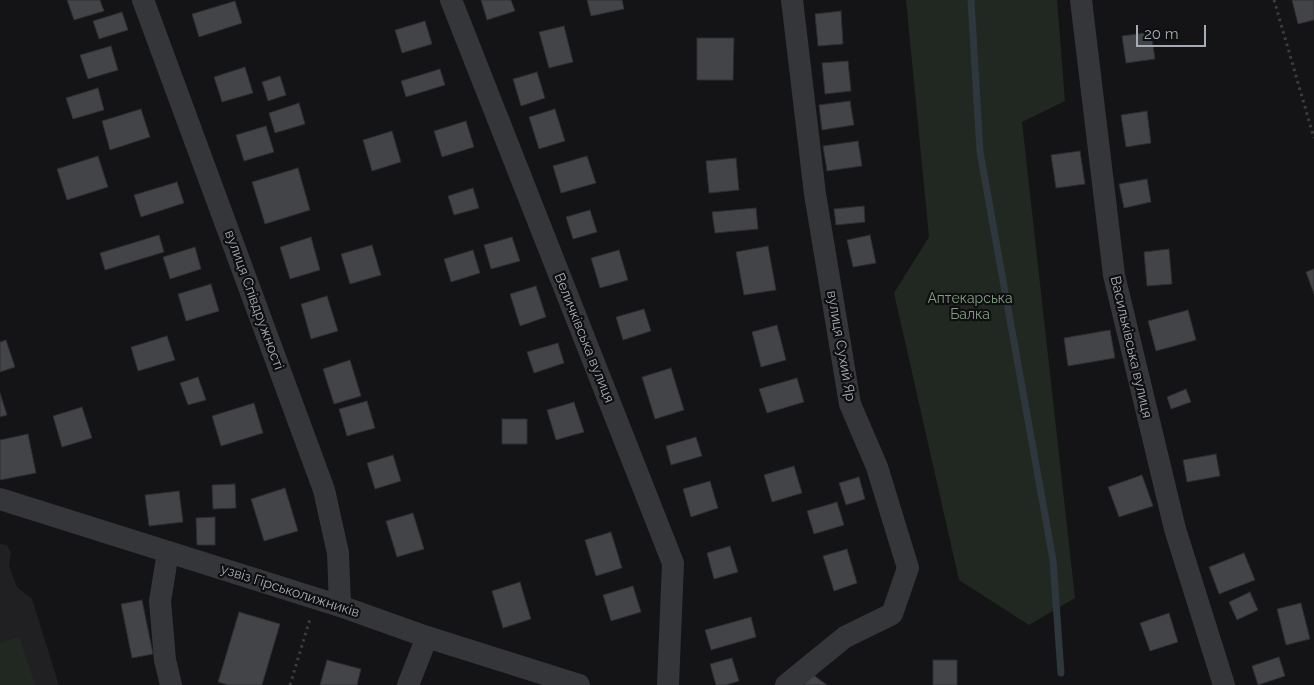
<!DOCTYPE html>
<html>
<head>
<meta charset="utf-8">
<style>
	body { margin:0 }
	#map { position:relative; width:1314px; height:685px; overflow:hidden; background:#141416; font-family:Raleway,sans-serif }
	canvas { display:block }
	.scale { position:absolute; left:1136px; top:25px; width:70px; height:22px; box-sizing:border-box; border:2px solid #a7abb5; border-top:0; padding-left:6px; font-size:15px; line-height:18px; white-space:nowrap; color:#a7abb5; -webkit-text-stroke:4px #0f0f11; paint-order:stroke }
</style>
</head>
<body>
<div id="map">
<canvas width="1314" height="685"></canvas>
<div class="scale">20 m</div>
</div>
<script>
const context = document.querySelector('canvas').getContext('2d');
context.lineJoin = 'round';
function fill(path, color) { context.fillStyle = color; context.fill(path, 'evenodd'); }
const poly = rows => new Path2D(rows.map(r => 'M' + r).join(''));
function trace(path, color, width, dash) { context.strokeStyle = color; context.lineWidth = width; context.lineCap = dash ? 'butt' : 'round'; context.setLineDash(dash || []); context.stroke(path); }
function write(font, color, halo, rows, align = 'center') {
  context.font = font + ' Raleway,sans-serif'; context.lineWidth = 4.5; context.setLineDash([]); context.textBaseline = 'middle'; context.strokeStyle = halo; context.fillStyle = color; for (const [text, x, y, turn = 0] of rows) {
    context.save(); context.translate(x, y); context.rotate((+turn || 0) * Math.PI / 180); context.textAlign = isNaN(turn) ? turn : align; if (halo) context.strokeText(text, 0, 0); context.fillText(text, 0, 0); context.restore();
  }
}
fill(poly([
	[0,544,7,545,11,553,9,566,17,587,32,599,59,685,0,685]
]), '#202022');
fill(poly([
	[906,0,1057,0,1065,101,1022,122,1075,598,1029,625,959,580,894,293,929,237],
	[19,637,35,685,0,685,0,643]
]), '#212821');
trace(poly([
	[971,0,980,152,1053,560,1061,673]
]), '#2e373d', 7);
const building = poly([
	[67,0,100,0,104,11,74,20,67,0],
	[481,0,511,0,515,11,487,20,481,0],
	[587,0,622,0,624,9,591,16,587,0],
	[1292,0,1314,0,1314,20,1298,24,1292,0],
	[235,1,242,23,199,37,192,14,235,1],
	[841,11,843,44,818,46,815,14,841,11],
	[122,12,128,30,99,39,93,21,122,12],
	[425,21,432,44,402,53,395,30,425,21],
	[564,26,573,62,549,68,539,32,564,26],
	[1151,32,1155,59,1126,63,1122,36,1151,32],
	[697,38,734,38,733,80,697,80,697,38],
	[111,46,118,70,88,79,80,55,111,46],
	[848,61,851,91,825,94,822,63,848,61],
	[245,67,253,93,222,102,214,77,245,67],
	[440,69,445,85,406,97,401,81,440,69],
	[537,72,545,98,521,106,513,79,537,72],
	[280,76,286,95,268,101,262,82,280,76],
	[98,88,104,110,73,119,66,98,98,88],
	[850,101,854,125,822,130,819,105,850,101],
	[299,103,305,124,275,133,269,113,299,103],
	[141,109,150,137,110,150,102,121,141,109],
	[555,109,565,141,539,149,529,117,555,109],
	[1147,111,1151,143,1126,147,1121,115,1147,111],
	[466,121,474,147,442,157,434,131,466,121],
	[266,126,274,152,244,161,236,135,266,126],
	[392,131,401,162,372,171,363,140,392,131],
	[858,141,862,166,827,171,823,146,858,141],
	[1080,151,1085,184,1056,188,1051,155,1080,151],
	[98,156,108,187,67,200,57,169,98,156],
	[587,156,596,183,561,193,553,166,587,156],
	[736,158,739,190,709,193,706,161,736,158],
	[298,168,310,210,265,224,252,182,298,168],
	[1147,179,1151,202,1124,208,1119,184,1147,179],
	[177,182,184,203,141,217,134,195,177,182],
	[473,188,479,208,454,215,448,196,473,188],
	[864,206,865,222,836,225,834,209,864,206],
	[756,208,758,229,715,233,712,212,756,208],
	[590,210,597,232,573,239,566,217,590,210],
	[159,235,164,252,105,270,100,253,159,235],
	[870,235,876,263,853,267,847,240,870,235],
	[311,237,320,270,290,279,280,247,311,237],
	[512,237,520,261,491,269,484,245,512,237],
	[372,245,381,275,350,284,341,254,372,245],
	[768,246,776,290,744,295,736,252,768,246],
	[195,247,201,269,170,279,163,257,195,247],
	[1169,249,1172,284,1147,286,1144,252,1169,249],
	[473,250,480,273,451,282,444,259,473,250],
	[619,250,628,280,600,288,591,258,619,250],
	[1314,269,1314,294,1306,272,1314,269],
	[211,284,219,311,186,321,178,294,211,284],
	[536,286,546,317,520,326,510,294,536,286],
	[327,296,338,331,311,339,301,304,327,296],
	[644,309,651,331,623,340,616,317,644,309],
	[1188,310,1196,340,1156,351,1148,321,1188,310],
	[777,325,786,360,761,367,752,332,777,325],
	[1110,330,1115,358,1068,366,1064,338,1110,330],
	[167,336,175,360,138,371,131,347,167,336],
	[6,340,15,367,0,372,0,342,6,340],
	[558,343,564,363,534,373,527,352,558,343],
	[350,360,361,396,334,404,323,369,350,360],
	[671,368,684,410,655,419,642,377,671,368],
	[198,377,206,400,188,405,180,383,198,377],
	[797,378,804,402,767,413,759,389,797,378],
	[1186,389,1191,402,1171,409,1167,397,1186,389],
	[0,393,7,415,0,417,0,393],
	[367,401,375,428,347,436,339,409,367,401],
	[574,402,584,432,556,440,547,410,574,402],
	[254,403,263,433,221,446,212,416,254,403],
	[82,407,92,438,62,447,53,416,82,407],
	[502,419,527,419,527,444,502,444,502,419],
	[28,434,36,473,0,480,0,440,28,434],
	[696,437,702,456,671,465,666,446,696,437],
	[1216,454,1220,476,1187,482,1183,460,1216,454],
	[393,455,401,481,375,489,367,463,393,455],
	[794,466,802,493,772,502,764,475,794,466],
	[1142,475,1153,506,1119,517,1108,487,1142,475],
	[859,477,865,499,846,505,839,483,859,477],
	[710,481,718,508,691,517,683,489,710,481],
	[235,484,236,508,213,509,212,485,235,484],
	[285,488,298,531,264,541,251,499,285,488],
	[179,491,183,522,149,526,145,495,179,491],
	[837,502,844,525,814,534,807,511,837,502],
	[413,513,424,549,397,557,386,521,413,513],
	[215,517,215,545,197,545,196,518,215,517],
	[611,532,622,568,596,576,585,540,611,532],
	[730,546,738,572,714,579,707,553,730,546],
	[847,549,857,583,834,591,823,556,847,549],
	[1244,553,1255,580,1219,594,1209,567,1244,553],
	[520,582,531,619,503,628,492,591,520,582],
	[633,586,641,612,611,621,603,595,633,586],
	[1250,592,1258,610,1237,620,1229,602,1250,592],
	[142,600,153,654,132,658,121,604,142,600],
	[1301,603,1310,639,1286,645,1277,609,1301,603],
	[239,612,280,624,262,685,228,685,218,682,239,612],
	[1169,613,1178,642,1150,651,1140,623,1169,613],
	[751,617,756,637,711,650,705,630,751,617],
	[1279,657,1285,676,1258,685,1252,666,1279,657],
	[732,658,739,681,726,685,716,685,710,664,732,658],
	[327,660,361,669,357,685,320,685,327,660],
	[933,660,957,660,957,685,933,685,933,660],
	[812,674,827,685,804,685,812,674]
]);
fill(building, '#434448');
trace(building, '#2e2e31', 1);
trace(poly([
	[1274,0,1314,138],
	[290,685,310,619]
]), '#3c3d41', 3, [2.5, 4]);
trace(poly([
	[143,0,324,490,338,553,340,606],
	[451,0,673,563,668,685],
	[1081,0,1114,275,1175,529,1224,685],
	[0,499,340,606,427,637,579,685],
	[168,552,160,601,165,660,171,685],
	[408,685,427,637],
	[786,685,845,637,892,614,908,568,877,467,850,404,815,194,792,0]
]), '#35363a', 22);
write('14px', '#809e81', '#0f0f11', [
	["Аптекарська",970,299],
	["Балка",970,315]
]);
write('14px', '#a7abb5', '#0f0f11', [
	["вулиця Співдружності",254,300,70],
	["Величківська вулиця",584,338,68],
	["вулиця Сухий Яр",841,346,80],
	["Васильківська вулиця",1131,347,77],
	["узвіз Гірськолижників",290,591,18]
]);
</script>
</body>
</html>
